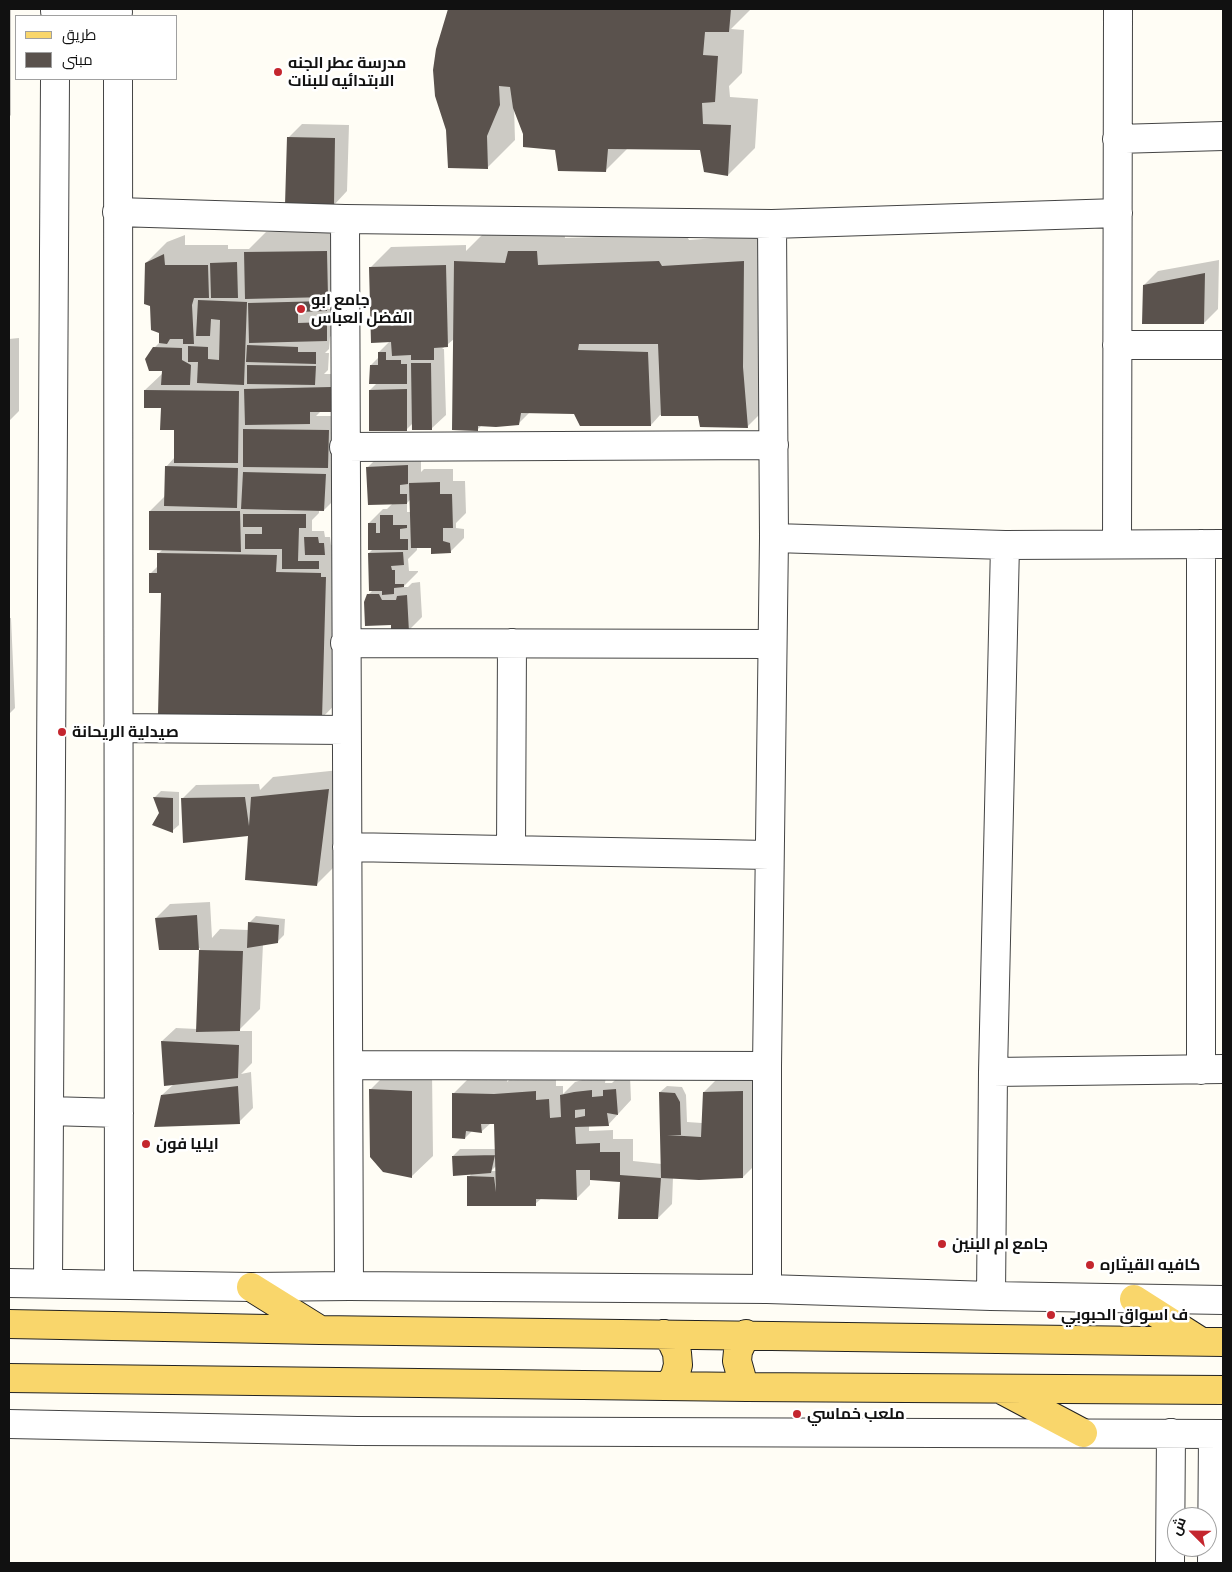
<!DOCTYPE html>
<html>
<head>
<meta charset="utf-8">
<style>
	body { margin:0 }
	#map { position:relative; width:1232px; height:1572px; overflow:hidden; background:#fffdf5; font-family:"Zilla Slab",Cairo,serif }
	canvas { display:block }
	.frame { position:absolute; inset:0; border:10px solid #111; pointer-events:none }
	.legend { position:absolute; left:15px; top:15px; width:162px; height:65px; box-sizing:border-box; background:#fff; border:1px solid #a0a0a0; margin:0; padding:6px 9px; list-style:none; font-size:15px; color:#111 }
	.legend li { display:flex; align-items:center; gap:10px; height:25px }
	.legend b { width:25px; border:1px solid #a0a0a0 }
	.north { position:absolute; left:1167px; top:1507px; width:50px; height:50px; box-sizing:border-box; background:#fff; border:1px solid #a0a0a0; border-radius:50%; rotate:293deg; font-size:14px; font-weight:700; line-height:20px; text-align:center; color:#111 }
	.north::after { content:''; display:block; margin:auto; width:18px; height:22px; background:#c4262e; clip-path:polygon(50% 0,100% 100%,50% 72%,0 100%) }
</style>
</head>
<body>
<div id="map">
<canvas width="1232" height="1572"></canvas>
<div class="frame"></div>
<ul class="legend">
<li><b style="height:6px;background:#f9d66b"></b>طريق</li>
<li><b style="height:14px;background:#5a524d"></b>مبنى</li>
</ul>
<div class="north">ش</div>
</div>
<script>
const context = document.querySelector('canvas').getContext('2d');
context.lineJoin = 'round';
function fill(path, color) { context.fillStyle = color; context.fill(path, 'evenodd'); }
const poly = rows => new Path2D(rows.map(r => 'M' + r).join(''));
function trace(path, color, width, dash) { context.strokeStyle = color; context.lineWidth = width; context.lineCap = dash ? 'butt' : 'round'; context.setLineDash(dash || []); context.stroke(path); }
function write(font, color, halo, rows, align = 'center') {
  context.font = font + ' "Zilla Slab",Cairo,serif'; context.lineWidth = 5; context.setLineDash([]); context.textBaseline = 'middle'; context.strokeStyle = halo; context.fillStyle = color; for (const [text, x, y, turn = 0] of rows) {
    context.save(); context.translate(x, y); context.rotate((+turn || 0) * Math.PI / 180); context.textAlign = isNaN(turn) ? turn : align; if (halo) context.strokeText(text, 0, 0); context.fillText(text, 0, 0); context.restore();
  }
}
fill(poly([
	[9,9,11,9,11,115,9,117],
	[449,9,751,9,731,29,744,30,742,73,729,86,730,97,758,99,755,148,728,175,701,149,628,148,605,171,525,134,514,107,515,140,487,168,447,130,437,50],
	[302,124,349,125,347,191,334,205,288,138],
	[537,225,564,225,565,238,686,234,689,240,771,234,774,400,747,427,699,414,660,415,651,425,575,413,530,412,519,423,482,425,478,429,454,339,442,349,444,349,446,415,432,428,413,423,406,430,370,390,377,383,371,365,379,357,379,352,390,341,370,268,391,247,466,245,466,251,482,235,525,236],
	[347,230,340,296,327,309,340,309,341,326,330,337,329,349,325,353,329,353,328,370,324,374,344,374,344,397,331,411,321,411,316,416,342,416,338,496,324,510,319,510,319,513,312,520,312,531,324,531,325,537,330,537,331,545,348,546,349,690,322,718,162,592,150,574,158,566,159,553,163,549,150,511,165,496,166,467,175,457,176,429,162,407,145,390,163,373,154,348,160,342,160,332,146,263,167,242,185,235,185,245,228,245,228,249,249,249,266,232],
	[1219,260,1218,309,1204,323,1144,285,1158,271],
	[19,338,19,411,9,421,9,339],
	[421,452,421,472,424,469,453,469,453,481,465,481,466,513,456,523,456,528,464,529,464,538,450,552,432,547,417,547,417,550,408,559,409,571,418,571,418,572,403,587,408,587,412,583,420,582,422,617,408,631,392,624,368,595,373,590,369,553,373,549,369,523,383,509,387,509,393,503,368,467,381,454],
	[411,499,411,512,407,512,407,503],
	[9,618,11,618,15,708,9,714],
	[349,769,337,864,316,885,249,835,182,799,196,785,259,784,260,790,273,777],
	[161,791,179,792,179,825,172,831,160,813,154,798],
	[210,902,212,938,220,929,249,930,249,923,256,916,285,919,284,935,277,942,263,944,260,1009,238,1031,252,1031,252,1063,241,1074,251,1072,253,1108,239,1122,162,1095,174,1084,162,1041,176,1028,197,1029,200,948,160,949,156,918,170,904],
	[391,1069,432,1071,433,1156,412,1176,370,1090],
	[764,1070,764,1156,743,1177,673,1177,672,1204,658,1218,622,1181,590,1178,590,1185,576,1199,542,1198,535,1204,468,1205,469,1177,472,1173,453,1156,460,1149,496,1149,496,1123,491,1123,482,1131,472,1131,465,1138,453,1094,467,1080,507,1080,507,1082,516,1074,556,1071,556,1086,563,1086,563,1094,575,1082,589,1078,606,1077,605,1083,612,1083,618,1077,630,1076,631,1100,608,1125,589,1125,589,1131,613,1130,613,1139,633,1139,633,1161,662,1164,660,1092,667,1086,682,1087,686,1095,687,1122,702,1123,704,1092,725,1071],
	[496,1166,496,1171,491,1171]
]), '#0003');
fill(poly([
	[448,9,731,9,729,32,705,32,703,55,718,56,715,102,702,103,703,124,731,125,728,176,704,172,700,150,608,149,606,172,558,171,555,150,523,147,523,134,513,108,510,87,499,86,500,105,487,136,488,169,448,168,446,130,435,96,433,70,436,49],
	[287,137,335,138,334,206,285,205],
	[327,251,328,297,245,299,244,252],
	[508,251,537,251,538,265,659,261,662,266,744,261,743,367,748,428,700,427,698,416,661,416,658,344,579,344,578,350,648,352,651,426,580,426,574,414,521,413,519,425,496,427,478,426,478,431,452,430,454,261,505,263],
	[164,254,165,265,208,265,209,298,194,298,192,305,194,344,183,344,183,339,170,339,167,344,159,343,159,333,151,330,150,306,144,304,145,263],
	[237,262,238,298,211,298,210,263],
	[446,265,448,347,434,348,434,360,411,360,411,355,392,356,391,342,371,343,369,267],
	[1205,273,1204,324,1142,324,1143,285],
	[198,300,247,302,244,385,197,383,198,362,188,362,188,346,208,347,208,359,219,360,220,320,211,319,210,336,196,336],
	[327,301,327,311,298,312,298,323,327,322,327,341,249,343,248,303],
	[247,345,298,347,298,352,316,352,316,364,246,362],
	[153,347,182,348,182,360,191,365,190,385,161,385,162,371,149,371,145,359],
	[378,352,386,352,386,360,401,360,401,364,407,364,407,384,369,384,370,365,378,365],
	[411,363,431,363,432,430,412,430],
	[247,365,316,366,315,385,247,384],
	[331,387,331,412,310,412,310,424,245,425,244,389],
	[407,389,407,431,369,431,369,390],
	[144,390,239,391,238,463,174,463,174,430,160,430,161,408,144,408],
	[243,429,329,430,328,468,243,467],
	[408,465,408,484,400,485,400,494,407,494,407,504,368,505,366,467],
	[165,466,238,468,237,508,164,506],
	[243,472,326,474,324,511,241,509],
	[440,482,440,494,452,494,453,528,443,528,443,541,450,543,451,553,431,554,431,548,411,548,409,483],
	[149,511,240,511,241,552,149,550],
	[243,514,306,514,306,528,299,528,298,561,319,561,319,569,282,569,282,549,245,549,245,534,262,534,262,527,243,527],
	[380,515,393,515,393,525,407,525,407,528,400,529,400,539,408,539,408,550,368,550,368,523,376,523,376,533,380,533],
	[304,537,318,537,319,543,324,543,325,555,305,555],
	[403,552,404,565,391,566,392,570,395,570,395,584,404,584,404,587,394,588,394,594,382,595,382,591,369,591,368,553],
	[157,553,277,555,276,572,321,573,321,577,326,577,322,719,158,715,161,593,149,593,149,573,157,573],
	[367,594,379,594,382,600,396,600,397,596,407,595,409,632,391,633,391,625,365,626,364,602],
	[329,789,317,886,245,880,248,836,183,843,181,798,245,797,249,826,251,797],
	[153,797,173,798,173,833,152,825,159,813],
	[197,915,199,950,159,950,155,918],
	[248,922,279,925,278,943,247,948],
	[199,950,243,951,240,1031,196,1032],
	[161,1041,239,1045,238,1078,164,1086],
	[238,1086,240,1124,154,1127,161,1095],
	[369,1089,412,1091,412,1178,383,1172,370,1157],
	[616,1089,618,1115,607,1113,609,1126,575,1127,576,1144,600,1143,600,1152,620,1152,620,1175,661,1178,658,1219,618,1219,620,1182,590,1180,590,1170,576,1170,577,1200,536,1199,536,1206,467,1206,467,1176,494,1177,496,1192,494,1124,481,1124,482,1133,466,1131,465,1139,452,1138,452,1093,494,1094,536,1091,536,1100,549,1099,550,1118,561,1117,560,1095,574,1092,592,1090,592,1097,603,1096,603,1090],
	[585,1109,585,1116,575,1118,575,1110],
	[743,1091,743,1178,699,1180,661,1178,659,1092,675,1093,680,1102,681,1135,667,1135,701,1137,703,1092],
	[495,1155,491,1173,453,1176,452,1156]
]), '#5a524d');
const minor = poly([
	[55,11,118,12],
	[118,79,119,1284],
	[1117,139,1223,136],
	[117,212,345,219,772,224,1118,213],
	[345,219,349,1286],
	[1117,345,1223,345],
	[344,447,774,445],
	[774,538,1005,545,1223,544],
	[1117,544,1118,9],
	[345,643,771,644],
	[118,728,345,730],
	[347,847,769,855],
	[511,850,512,643],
	[349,1065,767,1066],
	[1201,1070,1201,544],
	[993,1072,1223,1069],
	[49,1111,119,1113],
	[9,1283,251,1287,349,1286,767,1289,991,1296,1223,1300],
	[48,1283,55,79],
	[767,1289,767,1066,774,538,772,224],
	[991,1296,993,1072,1005,545],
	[9,1424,357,1431,1223,1434],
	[1170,1563,1171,1433],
	[1212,1563,1213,1434]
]);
const major = poly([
	[251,1287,320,1330],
	[1134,1299,1200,1341],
	[9,1324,320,1330,1223,1342],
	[664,1334,672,1342,677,1353,678,1365,675,1376,668,1386],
	[746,1334,738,1351,737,1361,742,1379,747,1387],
	[9,1378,747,1387,1223,1390],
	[1002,1390,1083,1433]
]);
trace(minor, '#444', 30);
trace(major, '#222', 30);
trace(minor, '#fff', 28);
trace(major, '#f9d66b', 28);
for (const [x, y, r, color] of [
	[278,72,5,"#c4262e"],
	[301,309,5,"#c4262e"],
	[62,732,5,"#c4262e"],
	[146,1144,5,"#c4262e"],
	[942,1244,5,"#c4262e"],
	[1090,1265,5,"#c4262e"],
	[1051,1315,5,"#c4262e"],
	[797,1414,5,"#c4262e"]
]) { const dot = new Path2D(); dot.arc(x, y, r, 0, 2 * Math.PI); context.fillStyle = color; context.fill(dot); trace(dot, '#fff', 2); }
write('bold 16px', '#111', '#fff', [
	["مدرسة عطر الجنه",288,63],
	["الابتدائيه للبنات",288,81],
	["جامع ابو",311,300],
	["الفضل العباس",311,318],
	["صيدلية الريحانة",72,732],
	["ايليا فون",156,1144],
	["جامع ام البنين",952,1244],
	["كافيه القيثاره",1100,1265],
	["ف اسواق الحبوبي",1061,1315],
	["ملعب خماسي",807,1414]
], 'left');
</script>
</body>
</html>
